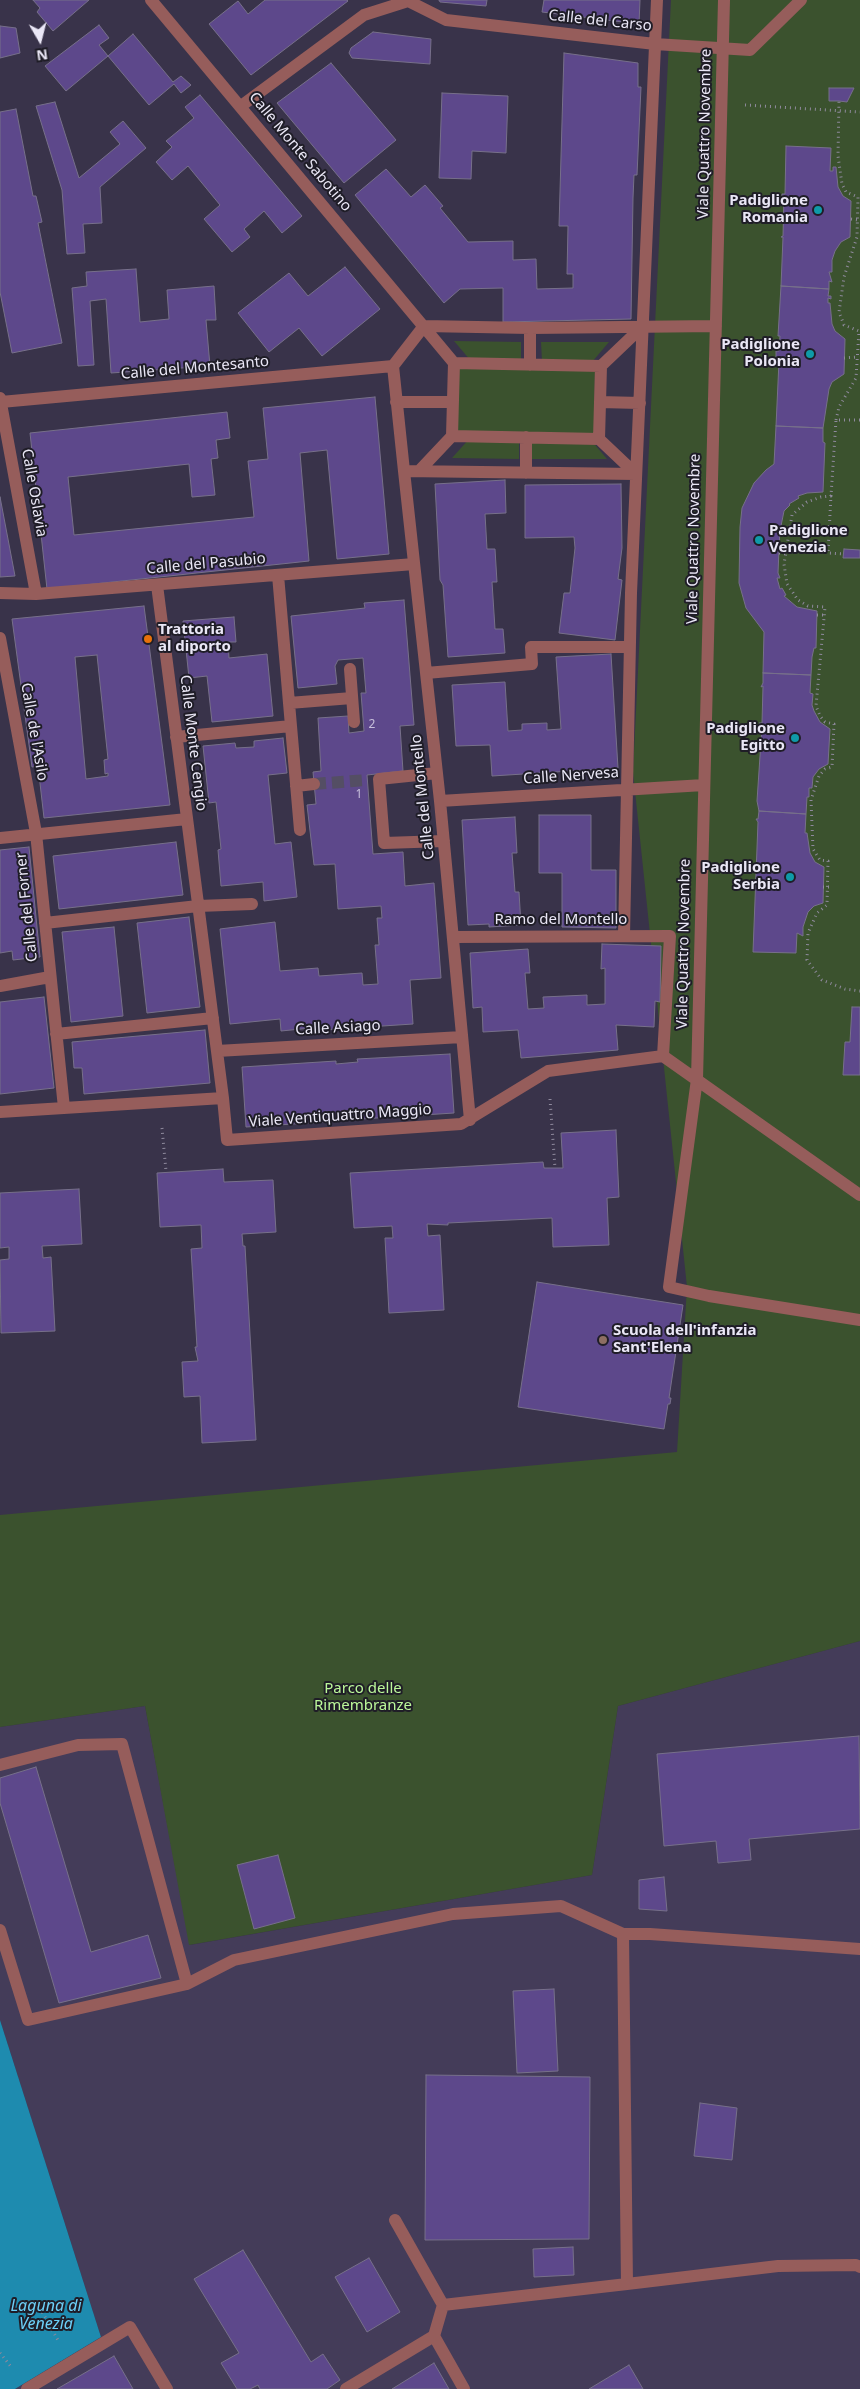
<!DOCTYPE html>
<html>
<head>
<meta charset="utf-8">
<style>
	body { margin:0 }
	#map { position:relative; width:860px; height:2389px; overflow:hidden; background:#39334a; font-family:"Noto Sans",sans-serif }
	canvas { display:block }
	.north { position:absolute; left:15px; top:15px; width:50px; height:50px; -webkit-text-stroke:4px #1f1d27; paint-order:stroke; rotate:172deg; font-size:14px; font-weight:700; line-height:20px; text-align:center; color:#eae7f6 }
	.north::after { content:''; display:block; margin:auto; width:18px; height:22px; background:#eae7f6; clip-path:polygon(50% 0,100% 100%,50% 72%,0 100%) }
</style>
</head>
<body>
<div id="map">
<canvas width="860" height="2389"></canvas>
<div class="north">N</div>
</div>
<script>
const context = document.querySelector('canvas').getContext('2d');
context.lineJoin = 'round';
function fill(path, color) { context.fillStyle = color; context.fill(path, 'evenodd'); }
const poly = rows => new Path2D(rows.map(r => 'M' + r).join(''));
function trace(path, color, width, dash) { context.strokeStyle = color; context.lineWidth = width; context.lineCap = dash ? 'butt' : 'round'; context.setLineDash(dash || []); context.stroke(path); }
function write(font, color, halo, rows, align = 'center') {
  context.font = font + ' "Noto Sans",sans-serif'; context.lineWidth = 4; context.setLineDash([]); context.textBaseline = 'middle'; context.strokeStyle = halo; context.fillStyle = color; for (const [text, x, y, turn = 0] of rows) {
    context.save(); context.translate(x, y); context.rotate((+turn || 0) * Math.PI / 180); context.textAlign = isNaN(turn) ? turn : align; if (halo) context.strokeText(text, 0, 0); context.fillText(text, 0, 0); context.restore();
  }
}
fill(poly([
	[860,1641,860,2389,15,2389,101,2337,0,2020,0,1727,145,1706,190,1945,592,1875,618,1706]
]), '#443c59');
fill(poly([
	[671,0,860,0,860,1641,618,1706,592,1875,189,1945,145,1706,0,1727,0,1515,677,1452,687,1287,633,772],
	[454,341,521,342,521,361,471,361],
	[541,342,609,342,592,362,542,361],
	[457,368,595,369,594,434,457,433],
	[469,439,519,440,519,459,452,458],
	[532,439,591,440,607,459,532,459]
]), '#3b522e');
fill(poly([
	[0,2020,101,2337,15,2389,0,2389]
]), '#1e8baf');
const building = poly([
	[33,0,89,0,53,31,37,12,40,8,33,0],
	[265,0,347,0,348,1,251,75,209,24,238,1,248,14,265,0],
	[439,0,487,0,486,6,440,2,439,0],
	[544,0,640,0,639,24,542,12,544,0],
	[99,25,109,38,99,45,108,56,66,91,45,66,99,25],
	[0,26,16,28,20,53,0,58,0,26],
	[373,32,431,39,430,64,352,58,349,53,351,48,373,32],
	[133,34,173,82,181,76,191,85,181,93,174,84,149,105,108,56,133,34],
	[564,53,638,63,638,87,641,87,637,175,634,175,633,198,631,319,503,322,503,288,460,289,444,303,355,195,386,169,411,197,425,185,443,206,440,208,468,242,513,241,513,260,536,259,537,289,573,288,573,274,567,274,568,226,559,226,564,53],
	[331,63,396,140,344,183,277,103,331,63],
	[829,88,854,88,847,102,839,101,829,101,829,88],
	[442,93,508,96,506,153,472,151,471,179,439,178,442,93],
	[200,95,302,216,282,233,264,211,244,229,250,237,232,252,204,219,220,205,188,166,172,180,156,162,172,147,166,141,194,118,185,107,200,95],
	[55,102,79,178,120,144,110,132,123,121,146,148,100,187,102,223,83,224,85,253,67,254,62,190,36,106,55,102],
	[16,109,33,196,36,196,42,222,38,223,62,343,12,353,0,292,0,112,16,109],
	[786,146,831,148,830,171,833,171,833,167,836,167,838,187,843,196,851,201,850,237,841,242,835,251,832,260,832,272,829,272,832,282,829,281,829,289,781,286,783,237,781,237,783,236,784,196,782,196,782,194,785,194,786,146],
	[345,267,380,309,322,356,299,328,269,352,238,313,289,273,308,296,345,267],
	[136,269,140,322,169,319,167,290,214,286,216,320,206,320,210,366,111,373,106,299,90,301,94,365,78,366,72,288,87,286,86,272,136,269],
	[781,286,829,289,828,296,831,296,831,299,828,298,828,303,830,303,832,324,835,331,845,339,844,374,832,382,829,389,823,428,776,426,779,361,776,360,776,351,779,351,780,336,778,336,781,286],
	[375,397,389,554,337,559,327,450,300,453,309,561,47,589,30,433,227,412,230,438,216,440,218,458,211,459,215,495,192,497,189,464,68,477,74,535,254,517,248,461,268,459,263,408,375,397],
	[776,426,823,428,823,442,825,443,823,492,807,493,798,496,799,498,789,504,790,505,784,511,781,526,780,526,778,573,780,578,777,578,780,589,782,588,786,595,784,596,797,607,817,611,816,648,814,648,812,657,811,675,763,673,764,632,746,608,739,583,740,527,742,508,754,483,766,470,774,464,776,426],
	[505,480,506,513,485,514,487,549,495,549,497,582,492,582,495,629,503,629,505,653,448,657,443,585,440,580,435,484,505,480],
	[621,484,622,548,618,579,622,580,615,640,559,633,564,593,570,593,575,548,574,537,525,538,525,485,621,484],
	[0,497,15,576,0,577,0,497],
	[844,549,860,550,860,558,843,558,844,549],
	[404,600,414,725,400,726,403,771,367,775,373,854,403,852,405,886,434,883,441,978,410,980,413,1024,322,1030,321,1027,281,1031,280,1019,230,1024,220,929,275,922,280,971,318,968,319,976,362,973,363,985,378,984,375,945,379,945,377,918,382,918,381,906,338,909,335,864,314,865,307,805,316,804,313,772,321,771,318,718,348,716,349,733,364,731,361,693,366,693,363,658,338,660,335,666,337,684,298,688,291,616,365,608,364,603,404,600],
	[144,606,170,805,44,818,38,766,32,767,12,619,144,606],
	[97,655,108,759,104,760,105,774,108,773,108,776,86,779,75,657,97,655],
	[234,617,236,642,228,642,229,658,267,654,273,716,212,722,207,676,189,678,183,621,234,617],
	[611,654,618,768,492,776,490,745,456,746,452,685,505,682,508,731,522,730,522,724,547,723,547,730,561,729,556,657,611,654],
	[763,673,811,675,810,693,813,694,812,705,814,711,820,722,830,729,828,764,819,769,813,777,812,788,809,788,809,797,807,797,806,814,759,811,757,801,762,726,759,723,762,723,763,686,761,687,763,683,763,673],
	[283,738,287,773,268,775,275,844,291,842,297,897,264,901,263,882,221,886,218,850,221,849,216,802,209,803,203,746,235,743,236,748,254,747,254,741,283,738],
	[759,811,806,814,805,833,807,833,810,853,815,862,824,867,823,903,814,906,808,912,803,927,803,936,797,933,796,953,753,952,758,822,756,819,758,819,759,811],
	[539,815,591,815,591,870,616,870,616,928,562,927,562,873,539,873,539,815],
	[515,817,517,853,512,853,515,892,519,892,521,925,489,927,489,924,468,925,462,820,515,817],
	[176,842,183,895,59,909,53,856,176,842],
	[29,847,40,957,13,960,12,951,0,953,0,850,29,847],
	[189,917,200,1007,147,1013,137,923,189,917],
	[114,927,123,1016,71,1022,62,932,114,927],
	[602,944,661,946,660,1002,655,1001,654,1027,616,1025,618,1050,521,1058,518,1030,483,1032,482,1007,473,1008,470,953,528,949,530,973,525,973,528,1009,544,1008,543,997,587,995,587,1005,605,1004,605,968,601,969,602,944],
	[44,997,54,1088,0,1094,0,1002,44,997],
	[852,1007,860,1007,860,1075,843,1075,845,1042,850,1042,852,1007],
	[205,1030,210,1083,84,1094,82,1068,74,1068,72,1042,205,1030],
	[450,1054,454,1113,361,1119,361,1116,340,1118,340,1121,246,1127,242,1067,336,1061,336,1064,358,1062,357,1059,450,1054],
	[616,1130,619,1197,607,1198,609,1245,553,1247,552,1218,448,1223,448,1225,427,1224,428,1236,440,1235,444,1310,389,1313,385,1238,393,1238,392,1226,354,1228,350,1173,543,1162,544,1168,563,1168,561,1133,616,1130],
	[223,1169,224,1182,273,1180,276,1232,242,1234,243,1246,245,1246,256,1440,202,1443,200,1396,184,1397,182,1362,198,1361,195,1347,197,1347,191,1249,202,1248,201,1225,160,1227,157,1173,223,1169],
	[79,1189,82,1244,42,1246,43,1258,51,1257,55,1331,1,1333,0,1260,9,1259,9,1247,0,1248,0,1193,79,1189],
	[537,1282,683,1305,669,1398,671,1398,670,1404,668,1404,664,1429,518,1407,537,1282],
	[859,1736,860,1829,749,1839,751,1860,718,1863,716,1841,664,1846,657,1754,859,1736],
	[36,1767,91,1952,148,1935,161,1978,59,2003,0,1803,0,1778,36,1767],
	[278,1855,295,1918,254,1929,237,1865,278,1855],
	[664,1877,667,1911,639,1909,639,1880,664,1877],
	[554,1989,558,2071,517,2073,513,1991,554,1989],
	[426,2075,590,2077,589,2239,425,2240,426,2075],
	[700,2103,737,2108,732,2160,694,2156,700,2103],
	[573,2247,574,2275,534,2277,533,2249,573,2247],
	[243,2250,311,2362,323,2354,340,2380,327,2389,260,2389,258,2385,250,2389,237,2389,221,2363,239,2353,194,2279,243,2250],
	[369,2258,400,2312,367,2332,335,2277,369,2258],
	[114,2356,133,2389,57,2389,114,2356],
	[434,2363,449,2389,392,2389,434,2363],
	[629,2365,643,2389,589,2389,629,2365]
]);
fill(building, '#5d488b');
trace(building, '#77708a', 1);
trace(poly([
	[314,784,367,780]
]), '#544e64', 12, [12, 6]);
trace(poly([
	[745,105,860,112],
	[851,219,858,220],
	[844,358,857,357],
	[836,420,839,407,856,378,859,331,844,325,839,312,844,277,857,237,858,197,846,192,842,184,838,156,839,101],
	[860,420,836,420,831,496,821,497,807,502,792,515,784,564,787,584,798,600,808,606,825,607,816,706,820,716,825,722,834,724,832,767,825,769,819,776,811,800,813,849,820,860,828,861,827,905,817,913,808,933,807,960,822,980,845,989,860,991],
	[831,495,828,553,844,554],
	[779,553,786,553],
	[817,615,824,615],
	[823,887,829,887],
	[550,1099,555,1168],
	[162,1128,166,1171],
	[40,2308,59,2342],
	[0,2353,12,2368]
]), '#8f8a9d', 3, [1, 4]);
trace(poly([
	[151,0,454,363],
	[724,0,697,1079,669,1287,709,1296,860,1320],
	[241,106,364,15,408,1,446,20,655,44,750,50,801,0],
	[530,365,530,328],
	[601,366,643,326],
	[0,398,36,594],
	[1,402,393,366],
	[396,402,453,402],
	[600,402,640,403],
	[599,439,601,366,454,363,452,436,599,439,636,474],
	[404,471,440,801,470,1120],
	[419,471,452,436],
	[526,473,526,437],
	[636,474,404,471,393,366,424,326,530,328,716,326],
	[278,575,289,703],
	[157,585,223,1098],
	[0,593,36,594,414,564],
	[0,638,36,833,64,1108],
	[350,669,354,722],
	[426,673,532,664,531,647,629,647],
	[176,737,291,726],
	[437,773,379,779,384,843,444,841],
	[296,786,314,784],
	[440,801,704,785],
	[300,830,289,703,352,698],
	[0,838,187,819],
	[45,923,198,906,252,904],
	[624,936,631,593,657,0],
	[453,937,670,936,663,1056],
	[0,986,50,977],
	[56,1034,213,1018],
	[217,1051,462,1037],
	[0,1112,223,1098,227,1140,461,1124,548,1071,663,1056,860,1195],
	[0,1765,78,1745,122,1744,187,1984],
	[0,1930,28,2020,187,1984,234,1960,453,1914,561,1906,623,1934,650,1934,860,1949],
	[395,2220,443,2305],
	[627,2284,778,2266,856,2265,860,2267],
	[434,2336,464,2389],
	[27,2389,130,2327,167,2389],
	[346,2389,434,2336,443,2305,627,2284,623,1934]
]), '#965d5b', 12);
for (const [x, y, r, color] of [
	[818,210,5,"#0f9aa8"],
	[810,354,5,"#0f9aa8"],
	[759,540,5,"#0f9aa8"],
	[148,639,5,"#e8710a"],
	[795,738,5,"#0f9aa8"],
	[790,877,5,"#0f9aa8"],
	[603,1340,5,"#8d6e63"]
]) { const dot = new Path2D(); dot.arc(x, y, r, 0, 2 * Math.PI); context.fillStyle = color; context.fill(dot); trace(dot, '#1f1d27', 2); }
write('12px', '#c7bfdb', null, [
	["2",372,725],
	["1",359,795]
]);
write('15px', '#eae7f6', '#1f1d27', [
	["Calle del Carso",600,21,6],
	["Viale Quattro Novembre",705,134,-89],
	["Calle Monte Sabotino",300,152,50],
	["Calle del Montesanto",195,368,-5],
	["Calle Oslavia",34,493,80],
	["Viale Quattro Novembre",694,539,-89],
	["Calle del Pasubio",206,564,-5],
	["Calle de l'Asilo",34,732,80],
	["Calle Monte Cengio",193,743,83],
	["Calle Nervesa",571,776,-4],
	["Calle del Montello",423,797,-96],
	["Calle del Forner",27,907,-96],
	["Ramo del Montello",561,920],
	["Viale Quattro Novembre",684,944,-89],
	["Calle Asiago",338,1028,-3],
	["Viale Ventiquattro Maggio",340,1116,-4]
]);
write('bold 15px', '#eae7f6', '#1f1d27', [
	["Padiglione",808,201],
	["Romania",808,218],
	["Padiglione",800,345],
	["Polonia",800,362],
	["Padiglione",769,531,"left"],
	["Venezia",769,548,"left"],
	["Trattoria",158,630,"left"],
	["al diporto",158,647,"left"],
	["Padiglione",785,729],
	["Egitto",785,746],
	["Padiglione",780,868],
	["Serbia",780,885],
	["Scuola dell'infanzia",613,1331,"left"],
	["Sant'Elena",613,1348,"left"]
], 'right');
write('15px', '#bbf799', '#1f1d27', [
	["Parco delle",363,1689],
	["Rimembranze",363,1706]
]);
write('italic 16px', '#6cd0f8', '#1f1d27', [
	["Laguna di",46,2306],
	["Venezia",46,2324]
]);
</script>
</body>
</html>
